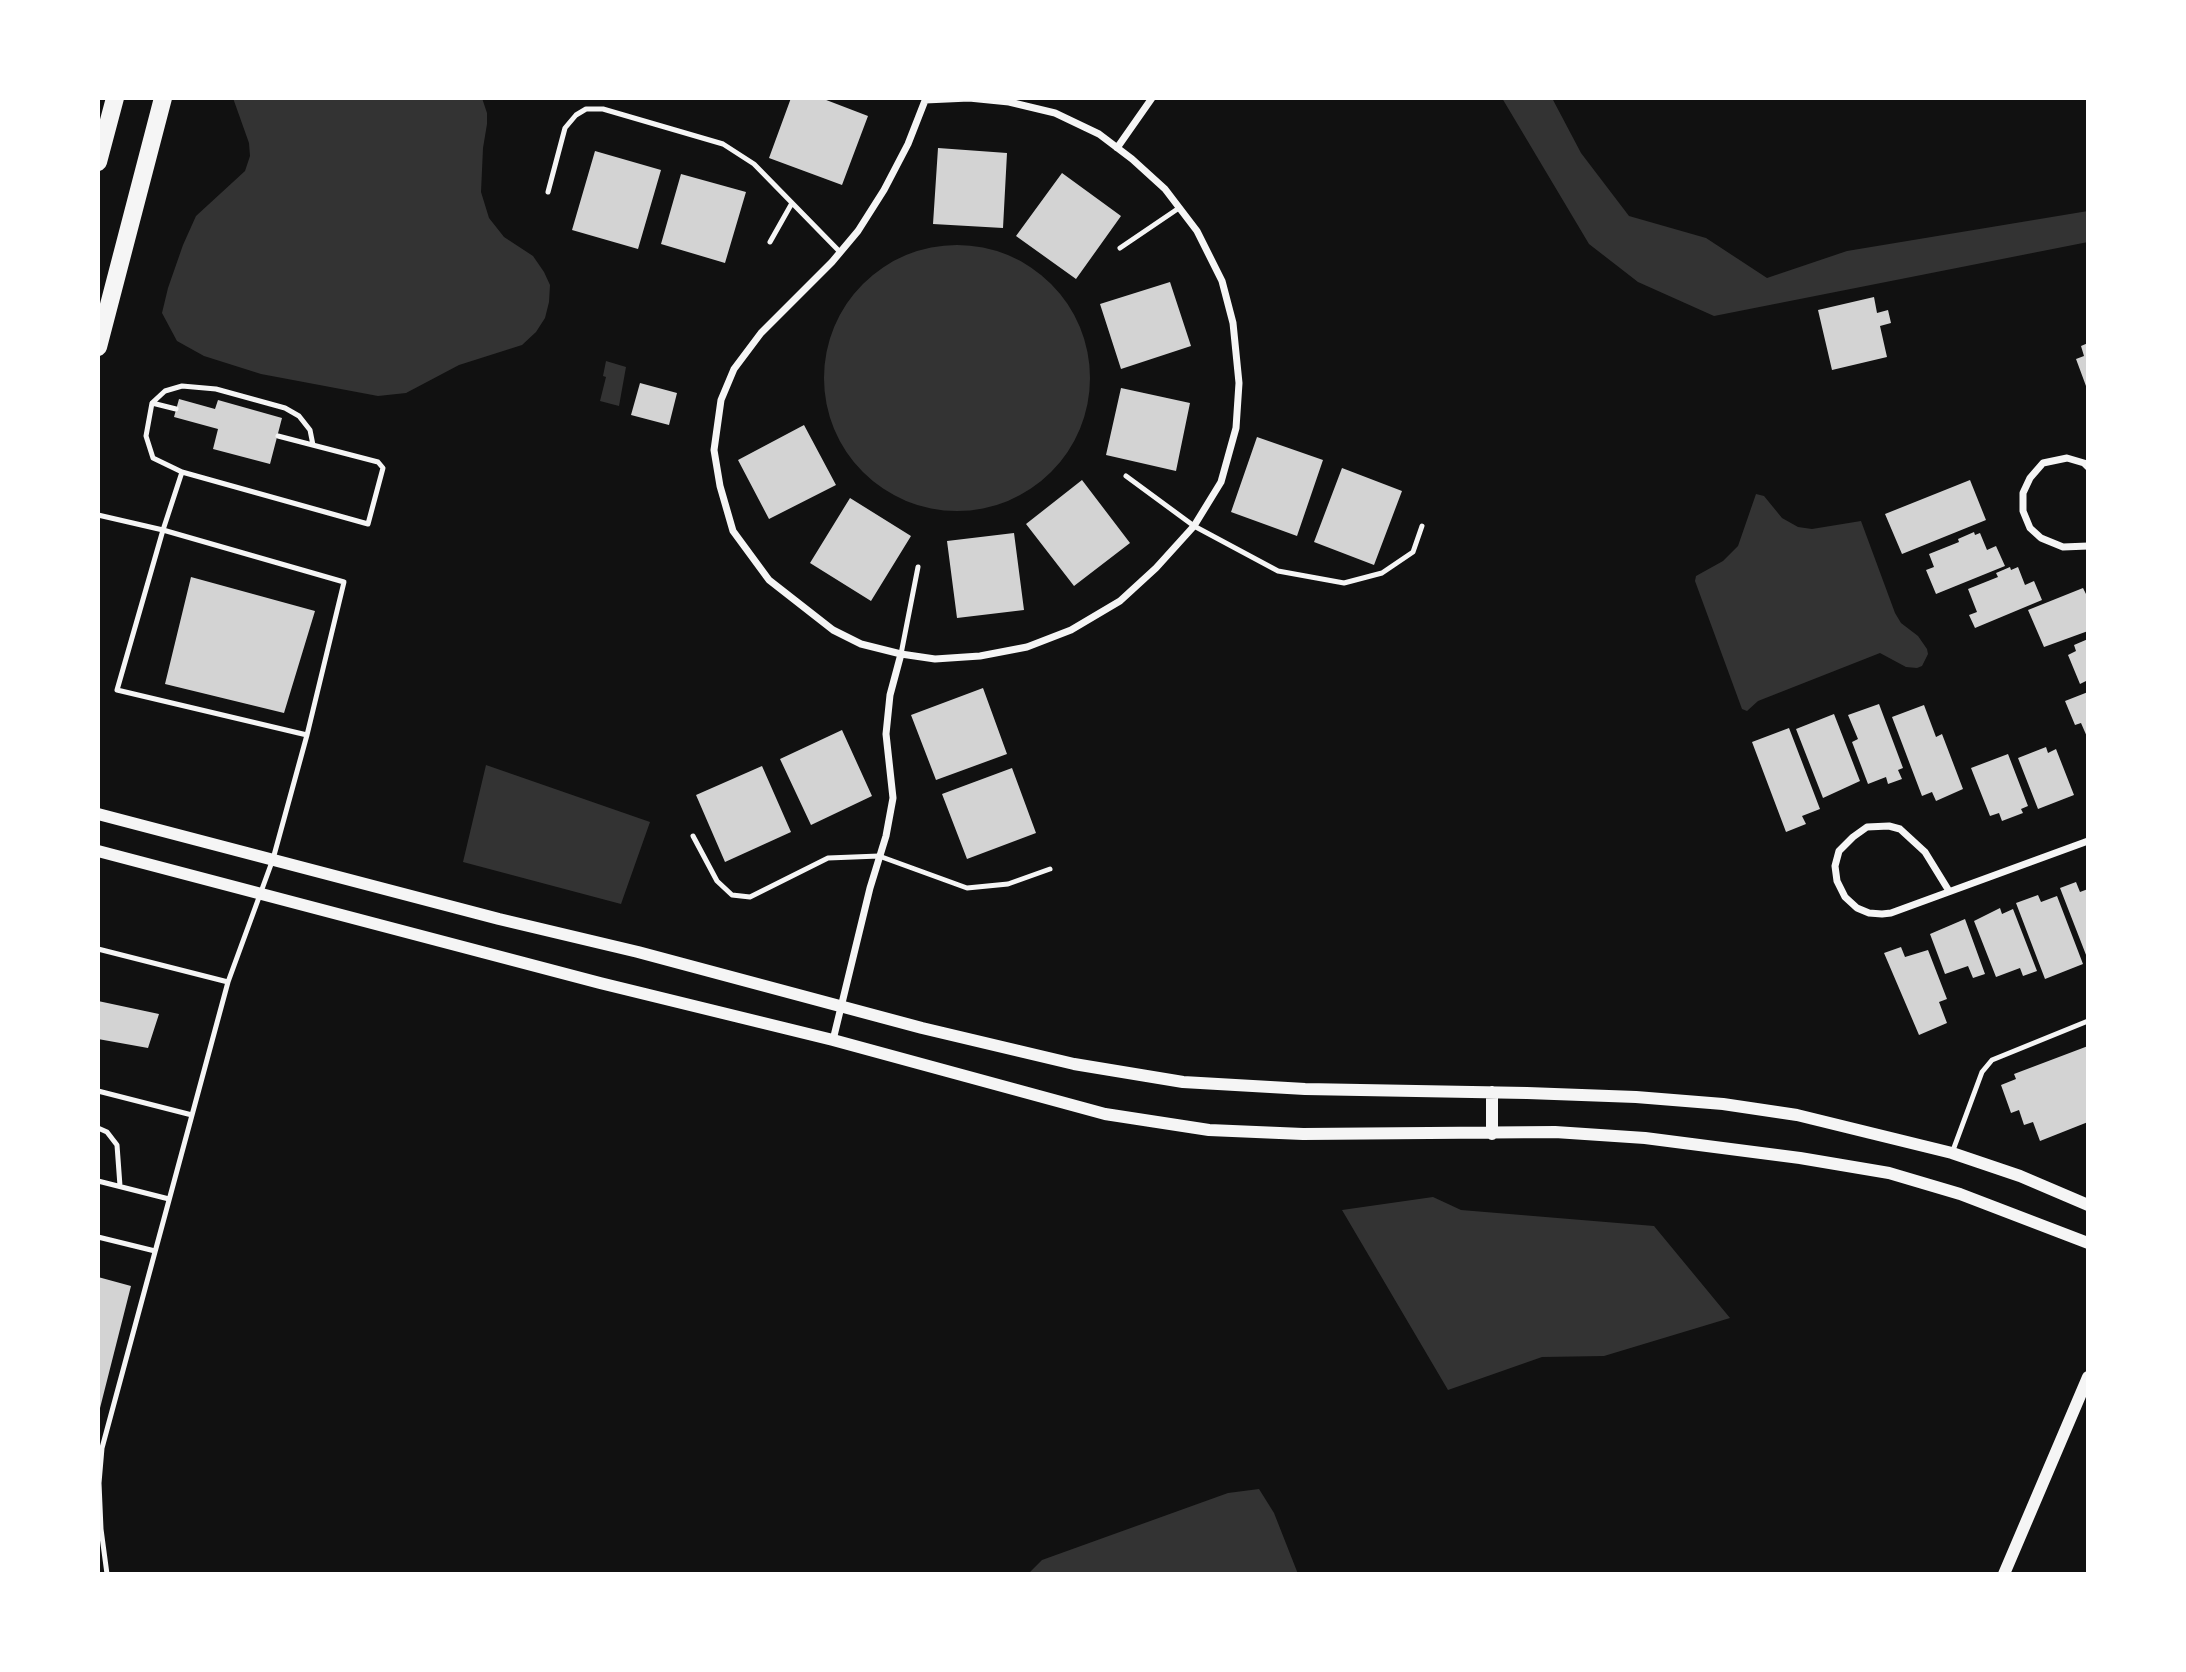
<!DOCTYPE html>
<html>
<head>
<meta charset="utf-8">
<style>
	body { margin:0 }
	#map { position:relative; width:2186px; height:1672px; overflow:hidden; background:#111; font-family:"Times New Roman",serif }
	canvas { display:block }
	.frame { position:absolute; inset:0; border:100px solid #fff; pointer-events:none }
</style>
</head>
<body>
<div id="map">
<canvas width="2186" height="1672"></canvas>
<div class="frame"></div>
</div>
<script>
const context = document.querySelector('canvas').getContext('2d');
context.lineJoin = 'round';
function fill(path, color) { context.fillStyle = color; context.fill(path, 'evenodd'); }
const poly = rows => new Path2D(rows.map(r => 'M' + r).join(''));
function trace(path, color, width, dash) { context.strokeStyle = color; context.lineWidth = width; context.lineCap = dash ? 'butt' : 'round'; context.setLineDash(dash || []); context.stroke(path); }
fill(poly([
	[233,98,482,98,487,113,487,124,483,148,481,192,489,218,504,237,533,256,544,272,550,285,549,302,545,318,536,332,522,345,459,365,406,393,378,396,261,374,204,356,177,341,162,313,168,288,183,245,196,216,245,171,250,156,249,143],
	[1502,98,1552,98,1581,153,1629,216,1706,238,1767,278,1847,251,2088,211,2088,242,1714,316,1638,282,1589,244],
	'824 378a133 133 0 1 1 266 0a133 133 0 1 1-266 0Z',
	[606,361,626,367,619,406,600,401,606,377,603,376],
	[1756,494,1764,496,1782,518,1798,527,1812,529,1861,521,1895,613,1901,623,1918,636,1927,649,1928,654,1922,666,1917,668,1906,667,1880,653,1758,701,1747,711,1742,709,1695,581,1696,576,1723,561,1738,546],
	[486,765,650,822,621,904,463,862],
	[1433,1197,1461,1210,1654,1226,1730,1318,1604,1356,1542,1357,1448,1390,1342,1210],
	[1259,1489,1274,1513,1298,1574,1028,1574,1042,1560,1228,1493]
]), '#333');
fill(poly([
	[791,98,821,98,868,116,842,185,769,158],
	[938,148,1007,153,1003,228,933,224],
	[595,151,661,170,638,249,572,230],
	[1062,173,1121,216,1076,279,1016,236],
	[681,174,746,192,725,263,661,244],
	[1170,282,1191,346,1121,369,1100,304],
	[1874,297,1877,313,1888,310,1891,323,1880,326,1887,357,1832,370,1818,310],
	[2088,343,2088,385,2086,386,2076,359,2084,356,2081,346],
	[640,383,677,393,669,425,631,415],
	[1121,388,1190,403,1176,471,1106,455],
	[179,399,215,409,218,400,282,418,270,464,213,449,218,429,174,417],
	[804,425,836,485,769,519,738,460],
	[1257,437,1323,460,1297,536,1231,512],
	[1342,468,1402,491,1374,565,1314,542],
	[1082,480,1130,543,1074,586,1026,524],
	[1970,480,1986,520,1902,554,1885,514],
	[850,498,911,536,871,601,810,563],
	[1974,532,1975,535,1980,533,1987,550,1996,546,2005,566,1936,594,1926,570,1934,567,1929,554,1959,542,1958,539],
	[1014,533,1024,610,957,618,947,541],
	[2010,567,2011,570,2018,567,2025,585,2034,581,2042,600,1975,628,1969,615,1977,612,1968,589,1998,577,1996,573],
	[191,577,315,611,284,713,165,684],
	[2083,588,2088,598,2088,631,2044,647,2028,610],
	[2088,639,2088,680,2080,684,2068,655,2076,651,2074,645],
	[983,688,1007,754,936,780,911,715],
	[2088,692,2088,739,2081,723,2075,725,2065,701],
	[1879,704,1903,768,1898,770,1902,779,1888,784,1886,777,1868,784,1852,742,1858,739,1848,715],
	[1924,705,1936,737,1942,734,1963,789,1936,801,1932,792,1922,796,1892,717],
	[1834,714,1860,781,1823,798,1796,729],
	[1789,728,1820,809,1802,816,1806,824,1786,832,1752,742],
	[842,730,872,796,811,825,780,759],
	[2046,747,2048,753,2056,749,2074,795,2038,809,2018,758],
	[2008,754,2028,806,2021,809,2023,813,2002,821,1999,813,1990,816,1971,768],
	[762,766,791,832,725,862,696,795],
	[1012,768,1036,833,967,859,942,794],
	[2076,882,2080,892,2088,889,2088,960,2060,888],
	[2038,895,2041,902,2057,896,2083,964,2045,979,2016,903],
	[2000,908,2002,914,2013,909,2037,971,2023,976,2020,968,1996,977,1974,921],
	[1965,919,1985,974,1973,978,1968,966,1945,974,1930,934],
	[1901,947,1905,957,1928,950,1947,999,1939,1002,1947,1023,1919,1035,1884,953],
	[98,1001,159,1014,148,1048,98,1039],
	[2088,1046,2088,1122,2040,1141,2033,1122,2024,1125,2019,1110,2011,1113,2001,1085,2016,1079,2014,1074],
	[98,1277,131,1286,99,1412,98,1411]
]), '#d3d3d3');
trace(poly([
	[548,192,565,128,576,115,586,109,603,109,723,144,754,164,840,252],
	[770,242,792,203],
	[1120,248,1179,208],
	[152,403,176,409],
	[278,436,378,462,383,468,368,524,182,472,163,530,344,582,307,735],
	[182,472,153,458,146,436,152,403,165,391,182,386,216,389,285,408,299,416,310,430,313,445],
	[1126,476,1194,526,1278,571,1344,583,1382,573,1413,552,1422,526],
	[98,515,163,530,117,690,307,735,273,859,228,982,102,1448,99,1483,101,1529,107,1574],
	[901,654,918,567],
	[693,836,717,881,732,895,750,897,828,858,879,856,967,888,1008,884,1050,869],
	[98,949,228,982],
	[98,1091,192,1115],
	[98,1128,107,1132,117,1145,120,1186],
	[1952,1153,1982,1072,1992,1060,2088,1021],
	[98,1181,169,1199],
	[98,1237,155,1251]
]), '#f5f5f5', 5);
trace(poly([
	[1117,148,1152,98],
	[2088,467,2084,463,2067,458,2043,463,2030,478,2023,493,2023,511,2030,528,2041,538,2063,547,2088,546],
	[901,654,935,659,980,656,1027,647,1071,630,1120,601,1156,568,1194,526,1221,482,1236,428,1239,383,1233,323,1222,281,1197,231,1165,189,1132,159,1099,134,1055,113,1009,102,969,98,925,100],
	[1949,891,1925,852,1900,829,1889,826,1867,827,1853,837,1839,851,1835,866,1837,881,1845,897,1857,908,1869,913,1882,914,1891,913,2088,841],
	[833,1040,870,888,886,836,893,798,886,734,890,695,901,654,861,644,833,630,769,580,733,531,720,486,714,450,721,400,734,369,761,333,832,262,858,231,884,190,908,144,926,98]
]), '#f5f5f5', 7);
trace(poly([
	[98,814,499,919,638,952,922,1028,1074,1064,1183,1082,1305,1089,1527,1093,1636,1097,1723,1104,1797,1115,1952,1153,2020,1176,2088,1205],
	[98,851,600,983,833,1040,1105,1114,1209,1130,1303,1134,1555,1132,1645,1138,1800,1158,1889,1173,1960,1194,2088,1243],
	[1492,1134,1492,1092],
	[2004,1574,2088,1377]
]), '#f5f5f5', 12);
trace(poly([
	[98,162,115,98],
	[98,347,163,98]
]), '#f5f5f5', 18);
</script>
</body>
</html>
